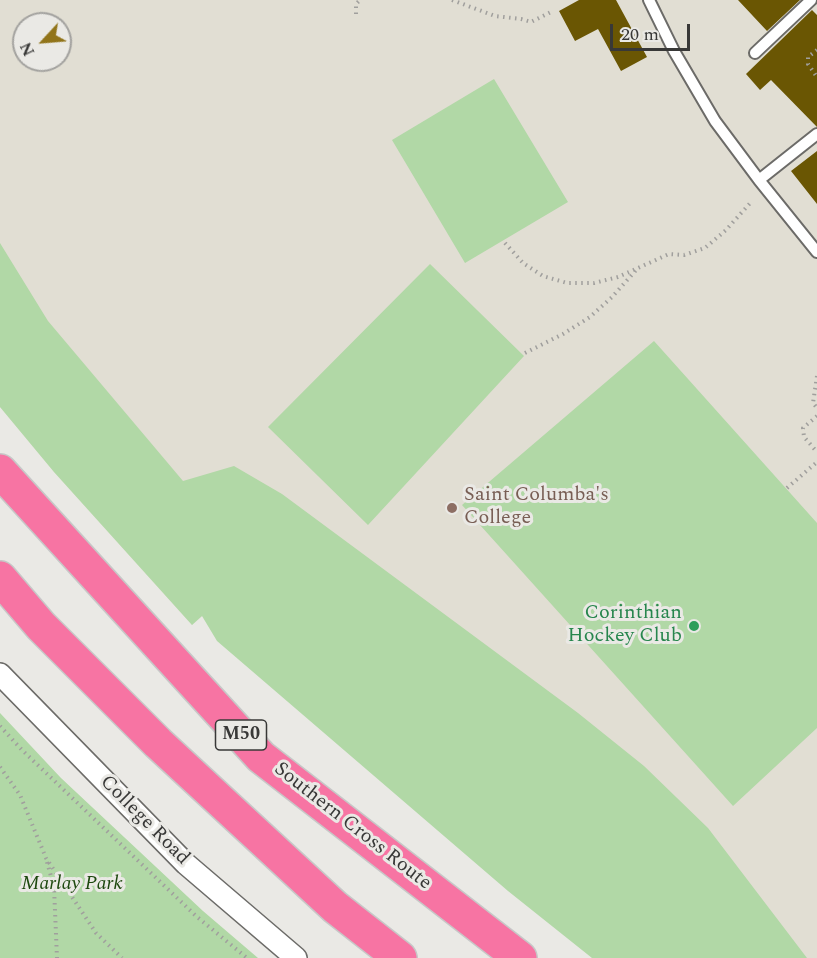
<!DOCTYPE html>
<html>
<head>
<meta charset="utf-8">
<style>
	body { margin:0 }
	#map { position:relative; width:817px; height:958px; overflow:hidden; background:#eae9e5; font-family:Spectral,serif }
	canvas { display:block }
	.north { position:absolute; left:12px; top:12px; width:60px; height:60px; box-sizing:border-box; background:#eae9e5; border:2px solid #a3a29f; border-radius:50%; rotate:244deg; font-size:16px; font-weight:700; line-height:24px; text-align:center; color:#383837 }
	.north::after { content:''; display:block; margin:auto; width:21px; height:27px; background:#91741a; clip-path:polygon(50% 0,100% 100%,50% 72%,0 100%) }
	.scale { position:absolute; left:610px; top:24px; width:80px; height:27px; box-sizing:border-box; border:3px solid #383837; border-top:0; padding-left:8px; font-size:18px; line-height:21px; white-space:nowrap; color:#383837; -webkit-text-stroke:4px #eae9e5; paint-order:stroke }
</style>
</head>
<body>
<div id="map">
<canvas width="817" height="958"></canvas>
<div class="north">N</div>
<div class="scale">20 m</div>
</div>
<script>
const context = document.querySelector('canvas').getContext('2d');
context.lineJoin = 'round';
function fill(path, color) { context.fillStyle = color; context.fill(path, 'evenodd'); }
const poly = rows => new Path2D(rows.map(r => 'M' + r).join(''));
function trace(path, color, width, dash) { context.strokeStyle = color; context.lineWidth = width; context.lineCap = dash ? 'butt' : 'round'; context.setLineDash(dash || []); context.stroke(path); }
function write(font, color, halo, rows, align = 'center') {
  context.font = font + ' Spectral,serif'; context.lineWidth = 6; context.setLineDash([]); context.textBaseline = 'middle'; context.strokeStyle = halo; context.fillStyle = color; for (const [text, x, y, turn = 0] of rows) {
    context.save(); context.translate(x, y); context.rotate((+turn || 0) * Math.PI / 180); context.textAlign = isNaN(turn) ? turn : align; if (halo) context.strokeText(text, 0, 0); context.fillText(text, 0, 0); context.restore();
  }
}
fill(poly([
	[0,0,817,0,817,958,770,958,208,611,192,625,54,472,0,407],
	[24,24,60,24,60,60,24,60]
]), '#e1ded3');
fill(poly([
	[494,79,568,202,465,263,392,140],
	[0,243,48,321,183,481,234,466,282,494,578,713,644,766,708,828,807,958,592,958,508,891,217,641,202,616,192,625,54,472,0,407],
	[430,264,524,356,368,525,268,427],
	[654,341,817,523,817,728,733,806,462,505],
	[0,713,61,778,203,911,258,958,0,958]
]), '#b1d8a6');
fill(poly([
	[579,0,616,0,647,57,621,71,598,29,575,41,559,11],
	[738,0,800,0,767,31],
	[812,10,817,15,817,127,771,80,760,90,746,74],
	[817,151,817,204,791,171]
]), '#6a5603');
const service = poly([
	[649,0,674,51,715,121,759,180,817,252],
	[755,53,811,0],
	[759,180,817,134]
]);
const minor = poly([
	[0,674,186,864,296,958]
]);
const motorway = poly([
	[0,471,261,757,520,958],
	[0,578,41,626,158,743,335,907,400,958]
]);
trace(service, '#6c6b68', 14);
trace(minor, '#6c6b68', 24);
trace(motorway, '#c7c7c7', 36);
trace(poly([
	[452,0,495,16,521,19,531,22,553,11],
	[356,14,356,4,360,0],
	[817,50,808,57,808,64,817,77],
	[505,243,523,263,543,276,567,283,594,283,618,277,669,254,684,255,705,248,726,230,752,201],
	[525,353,563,334,590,317,612,297,638,268],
	[817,376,813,403,817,408],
	[817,416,803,428,804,437,817,452],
	[787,488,817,462],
	[0,726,22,750,196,916,247,958],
	[0,767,20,795,46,858,96,933,122,958],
	[47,862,54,887,57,958]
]), '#a09f9d', 4, [1.5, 4.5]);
trace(service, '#fff', 10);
trace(minor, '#fff', 21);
trace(motorway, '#f774a3', 33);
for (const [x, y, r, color] of [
	[452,508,6,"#8d6e63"],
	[694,626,6,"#2e9e5b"]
]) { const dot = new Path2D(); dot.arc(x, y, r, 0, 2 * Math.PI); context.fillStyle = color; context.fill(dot); trace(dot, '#eae9e5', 2); }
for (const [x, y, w] of [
	[241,735,51]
]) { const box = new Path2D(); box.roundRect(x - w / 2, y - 15, w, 30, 4.5); context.fillStyle = '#eae9e5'; context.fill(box); trace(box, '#383837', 1.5); }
write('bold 18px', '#383837', null, [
	["M50",241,735]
]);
write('20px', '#785e54', '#eae9e5', [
	["Saint Columba's",464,496],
	["College",464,519]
], 'left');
write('20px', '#27864d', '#eae9e5', [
	["Corinthian",682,614],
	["Hockey Club",682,637]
], 'right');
write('20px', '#383837', '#eae9e5', [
	["College Road",144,821,45],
	["Southern Cross Route",352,827,38]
]);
write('italic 20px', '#1d480e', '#eae9e5', [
	["Marlay Park",72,885]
]);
</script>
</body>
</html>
